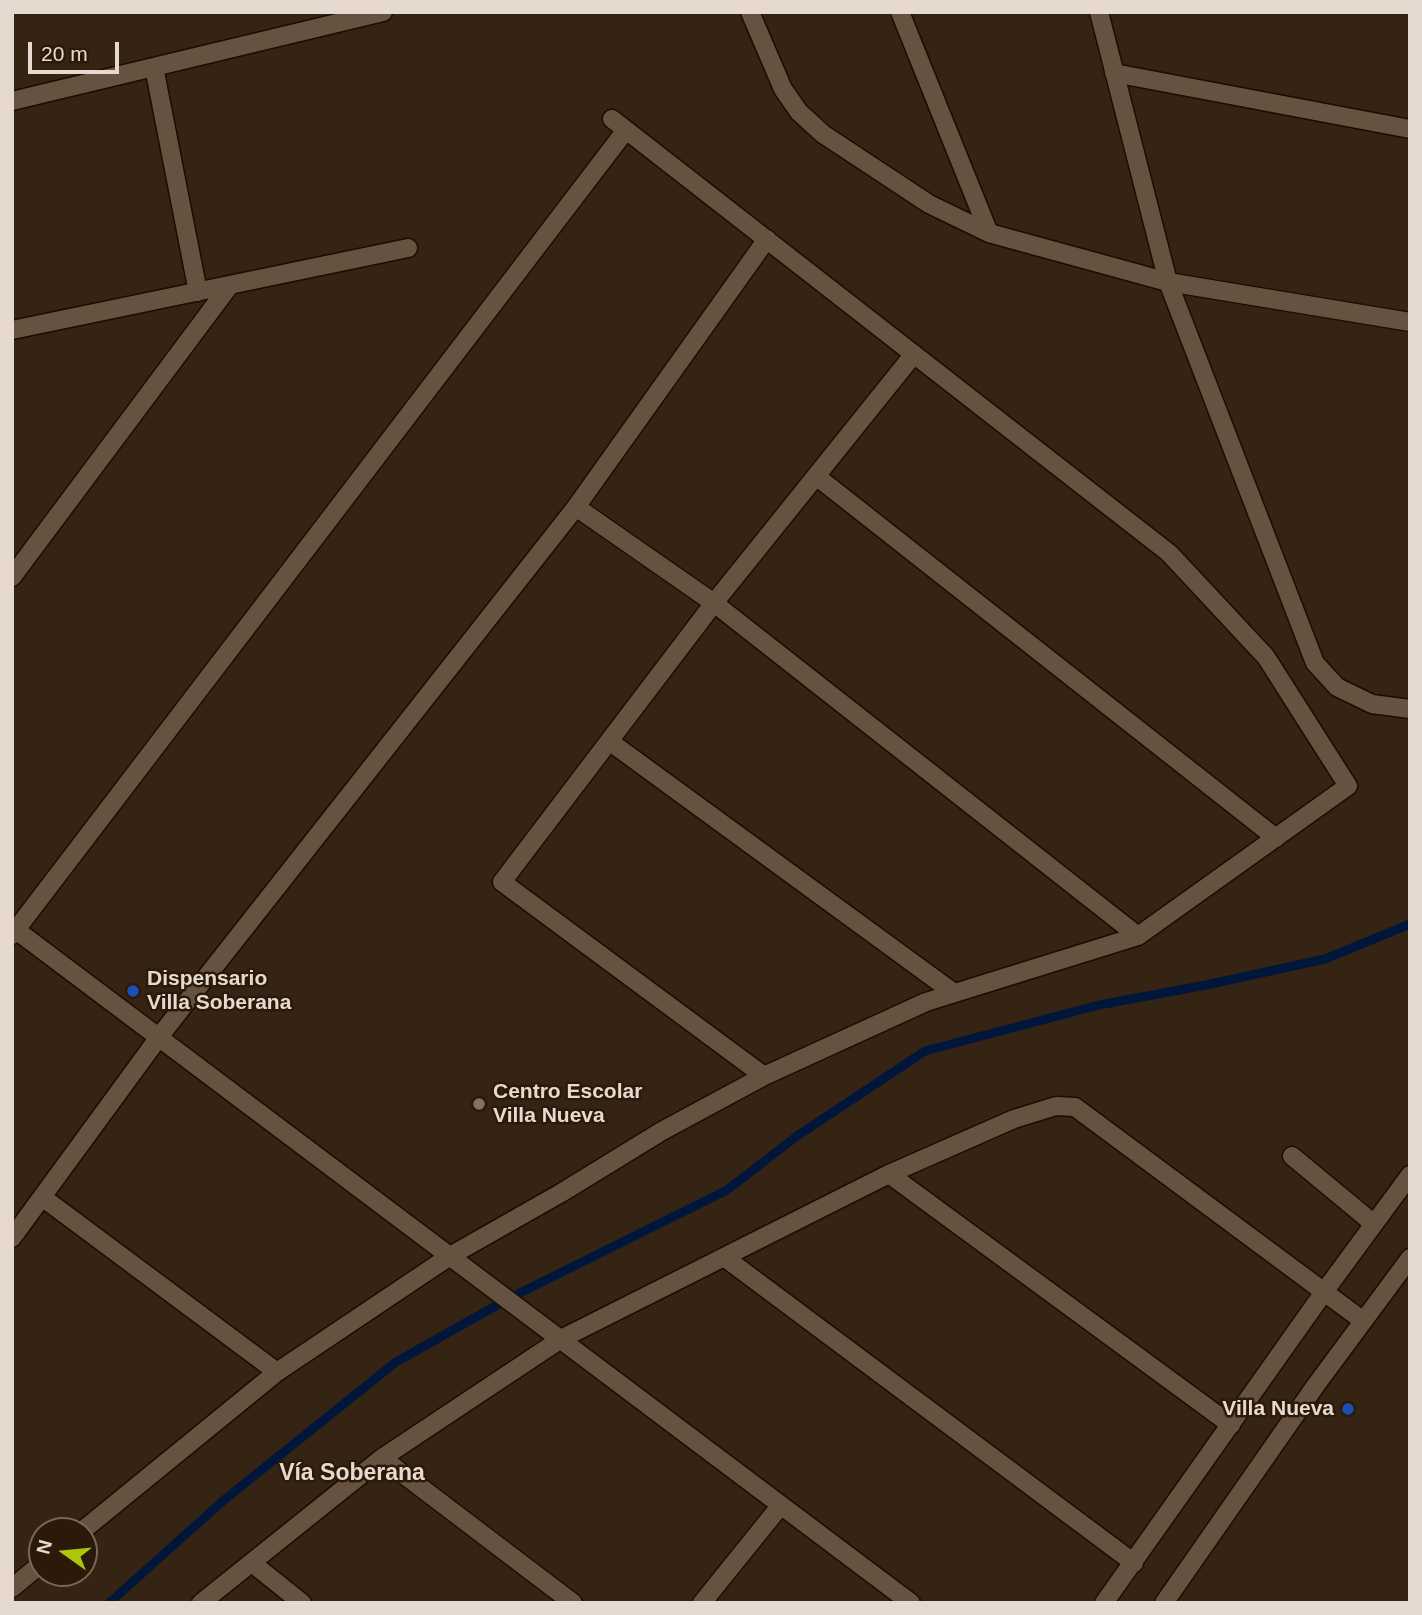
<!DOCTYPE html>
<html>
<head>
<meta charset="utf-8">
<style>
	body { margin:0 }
	#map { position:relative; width:1422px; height:1615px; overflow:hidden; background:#352414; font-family:Arial,sans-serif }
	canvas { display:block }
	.frame { position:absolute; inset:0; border:14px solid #e6dad0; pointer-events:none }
	.north { position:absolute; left:28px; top:1517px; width:70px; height:70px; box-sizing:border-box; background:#2b1a0a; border:2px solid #766759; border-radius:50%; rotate:285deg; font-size:19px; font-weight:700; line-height:28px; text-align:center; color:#e6dad0 }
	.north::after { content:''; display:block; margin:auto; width:24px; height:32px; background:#adc60d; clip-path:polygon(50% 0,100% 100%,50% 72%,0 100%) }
	.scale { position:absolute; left:28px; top:42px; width:91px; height:32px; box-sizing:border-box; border:4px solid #e6dad0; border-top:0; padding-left:9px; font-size:21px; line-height:24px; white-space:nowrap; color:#e6dad0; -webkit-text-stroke:5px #2b1a0a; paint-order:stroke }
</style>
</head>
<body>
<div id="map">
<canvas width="1422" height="1615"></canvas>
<div class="frame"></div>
<div class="north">N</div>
<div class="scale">20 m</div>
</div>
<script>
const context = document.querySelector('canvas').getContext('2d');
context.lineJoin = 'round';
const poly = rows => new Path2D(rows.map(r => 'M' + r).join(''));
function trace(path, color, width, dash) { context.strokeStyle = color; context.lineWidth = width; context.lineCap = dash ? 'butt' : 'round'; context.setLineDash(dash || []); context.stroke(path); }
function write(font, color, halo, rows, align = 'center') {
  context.font = font + ' Arial,sans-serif'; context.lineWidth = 5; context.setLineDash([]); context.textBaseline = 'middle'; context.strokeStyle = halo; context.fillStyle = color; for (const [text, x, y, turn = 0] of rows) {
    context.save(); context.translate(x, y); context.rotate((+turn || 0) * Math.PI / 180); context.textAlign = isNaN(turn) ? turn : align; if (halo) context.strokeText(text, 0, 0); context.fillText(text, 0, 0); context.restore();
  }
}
trace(poly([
	[109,1603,224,1500,396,1362,508,1299,727,1190,797,1136,925,1051,1099,1005,1206,985,1325,959,1410,924]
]), '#00173b', 9);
const minor = poly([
	[750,12,783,89,799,112,823,134,929,204,989,233,1168,282,1410,322],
	[900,12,989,233],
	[1099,12,1168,282,1315,663,1337,687,1372,704,1410,709],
	[154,67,198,292],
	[1114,73,1410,129],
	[12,101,383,12],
	[12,330,408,248],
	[914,354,714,603,1138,936],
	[816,476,1276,838],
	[576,507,714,603,502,882,764,1076],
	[12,577,230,285],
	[609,741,954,993],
	[12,927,911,1603],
	[12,935,626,130],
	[1292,1156,1374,1224],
	[889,1174,1231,1425],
	[42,1197,277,1372],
	[12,1238,159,1037,576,507,767,239],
	[724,1257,1134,1563],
	[382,1458,573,1603],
	[82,1531,277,1372,450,1256,561,1193,662,1131,764,1076,926,1002,1138,936,1348,786,1266,657,1169,553,612,119],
	[252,1563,302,1603],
	[12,1588,42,1563],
	[201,1603,382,1458,561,1339,889,1174,1014,1119,1056,1106,1075,1107,1362,1320],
	[702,1603,781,1505],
	[1104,1603,1324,1292,1410,1175],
	[1164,1603,1316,1385,1410,1258]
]);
trace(minor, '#1c0c01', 21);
trace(minor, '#665241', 18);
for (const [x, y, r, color] of [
	[133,991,7,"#1a4fb4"],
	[479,1104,7,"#8d6e63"],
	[1348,1409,7,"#1a4fb4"]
]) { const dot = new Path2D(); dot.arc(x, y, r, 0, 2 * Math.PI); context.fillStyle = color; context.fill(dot); trace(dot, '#2b1a0a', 2.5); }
write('bold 21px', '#e6dad0', '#2b1a0a', [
	["Dispensario",147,979],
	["Villa Soberana",147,1003],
	["Centro Escolar",493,1092],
	["Villa Nueva",493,1116],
	["Villa Nueva",1334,1409,"right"]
], 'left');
write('bold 23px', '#e6dad0', '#2b1a0a', [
	["Vía Soberana",352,1474]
]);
</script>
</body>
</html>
